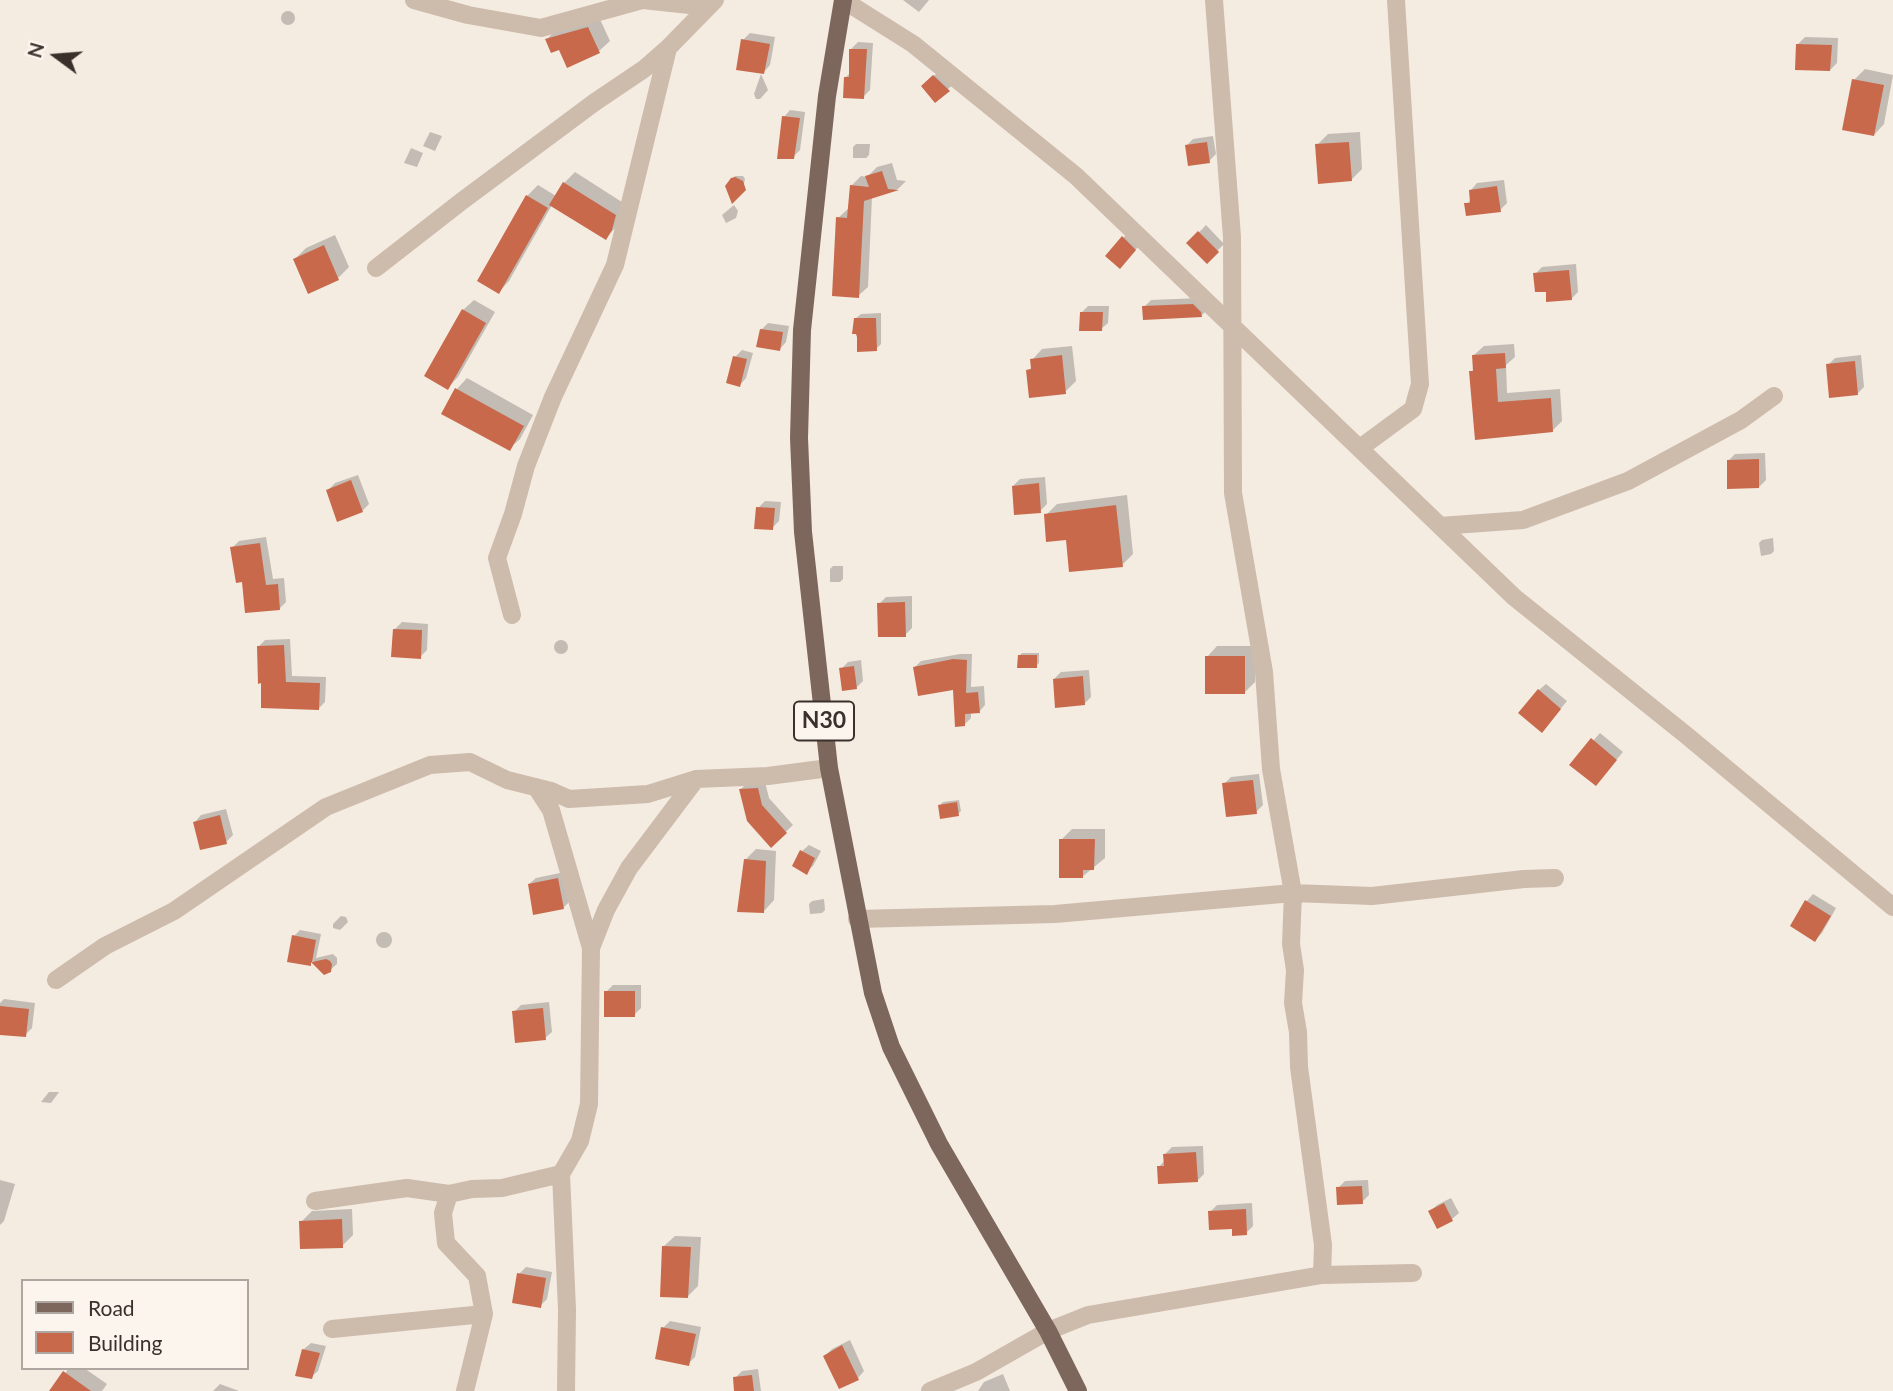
<!DOCTYPE html>
<html>
<head>
<meta charset="utf-8">
<style>
	body { margin:0 }
	#map { position:relative; width:1893px; height:1391px; overflow:hidden; background:#f4ebe1; font-family:Lato,sans-serif }
	canvas { display:block }
	.legend { position:absolute; left:21px; top:1279px; width:228px; height:91px; box-sizing:border-box; background:#fbf5ee; border:2px solid #aea6a0; margin:0; padding:9px 12px; list-style:none; font-size:21px; color:#3b302b }
	.legend li { display:flex; align-items:center; gap:14px; height:35px }
	.legend b { width:35px; border:2px solid #aea6a0 }
	.north { position:absolute; left:21px; top:21px; width:70px; height:70px; -webkit-text-stroke:5px #fbf5ee; paint-order:stroke; rotate:286deg; font-size:19px; font-weight:700; line-height:28px; text-align:center; color:#3b302b }
	.north::after { content:''; display:block; margin:auto; width:24px; height:32px; background:#3b302b; clip-path:polygon(50% 0,100% 100%,50% 72%,0 100%) }
</style>
</head>
<body>
<div id="map">
<canvas width="1893" height="1391"></canvas>
<ul class="legend">
<li><b style="height:9px;background:#7d675c"></b>Road</li>
<li><b style="height:19px;background:#c8694b"></b>Building</li>
</ul>
<div class="north">N</div>
</div>
<script>
const context = document.querySelector('canvas').getContext('2d');
context.lineJoin = 'round';
function fill(path, color) { context.fillStyle = color; context.fill(path, 'evenodd'); }
const poly = rows => new Path2D(rows.map(r => 'M' + r).join(''));
function trace(path, color, width, dash) { context.strokeStyle = color; context.lineWidth = width; context.lineCap = dash ? 'butt' : 'round'; context.setLineDash(dash || []); context.stroke(path); }
function write(font, color, halo, rows, align = 'center') {
  context.font = font + ' Lato,sans-serif'; context.lineWidth = 5; context.setLineDash([]); context.textBaseline = 'middle'; context.strokeStyle = halo; context.fillStyle = color; for (const [text, x, y, turn = 0] of rows) {
    context.save(); context.translate(x, y); context.rotate((+turn || 0) * Math.PI / 180); context.textAlign = isNaN(turn) ? turn : align; if (halo) context.strokeText(text, 0, 0); context.fillText(text, 0, 0); context.restore();
  }
}
fill(poly([
	[903,0,929,0,919,12],
	'281 18a7 7 0 1 1 14 0a7 7 0 1 1-14 0Z',
	[599,17,610,41,599,51,559,47,547,39,557,29],
	[750,33,775,37,770,65,764,72,743,40],
	[1805,37,1838,38,1837,63,1830,70,1798,44],
	[858,42,873,43,870,90,863,97,845,78,850,73,851,49],
	[1865,69,1893,75,1884,124,1874,135,1854,80],
	[941,70,955,83,935,100,930,79],
	[761,74,768,90,760,99,756,99,754,94],
	[790,110,805,112,800,150,793,157,784,117],
	[430,132,442,136,435,151,423,146],
	[1360,132,1362,169,1351,180,1317,145,1328,134],
	[1213,136,1216,154,1209,161,1186,146,1193,139],
	[856,144,870,144,869,155,866,158,853,158,853,147],
	[411,148,423,153,417,167,404,163],
	[892,163,897,180,906,181,898,189,872,197,868,287,858,296,838,218,849,208,851,186,861,176,867,177,877,167],
	[575,172,625,204,616,227,606,238,552,205,509,281,499,292,527,196,538,185,556,196,564,183],
	[735,176,743,176,745,179,742,193,732,180],
	[1504,180,1507,203,1500,210,1466,204,1472,199,1471,190,1477,183],
	[734,205,738,211,736,218,726,223,722,215],
	[1206,225,1224,244,1207,261,1189,243],
	[1130,230,1142,242,1127,260,1108,256],
	[335,235,349,267,338,278,309,291,295,259,306,248],
	[1576,264,1578,292,1571,299,1547,290,1535,274,1542,267],
	[1200,298,1208,309,1201,316,1144,307,1151,300],
	[474,300,495,312,458,377,447,388,463,310],
	[1088,306,1109,306,1108,323,1101,329,1081,313],
	[881,313,881,344,876,349,855,319,861,314],
	[768,323,789,326,786,342,780,349,761,330],
	[1514,344,1515,357,1506,365,1507,393,1560,389,1562,421,1552,431,1477,438,1471,372,1475,368,1474,355,1484,346],
	[1072,346,1076,381,1065,392,1028,371,1032,367,1032,360,1042,349],
	[742,350,753,353,746,378,740,385,735,357],
	[1861,355,1864,387,1857,394,1828,365,1835,358],
	[467,378,533,415,520,439,509,449,444,413,457,389],
	[1765,453,1766,480,1759,487,1728,461,1735,454],
	[358,475,369,504,362,511,328,490,335,483],
	[1045,477,1047,504,1040,511,1013,486,1020,479],
	[1127,495,1133,554,1122,565,1067,538,1046,515,1057,504],
	[765,501,781,502,779,521,772,528,758,508],
	[266,537,273,579,284,578,286,602,279,609,244,580,232,548,239,541],
	[1773,538,1774,551,1771,554,1761,556,1759,543,1762,540],
	[833,566,843,566,843,579,840,582,830,582,830,569],
	[912,596,912,628,905,635,879,604,886,597],
	[402,622,428,624,427,650,420,657,395,629],
	[290,639,292,676,326,677,325,702,319,708,263,682,258,647,265,640],
	'554 647a7 7 0 1 1 14 0a7 7 0 1 1-14 0Z',
	[1217,646,1255,646,1255,682,1244,693,1207,657],
	[1022,653,1039,653,1039,663,1036,666,1019,656],
	[960,654,972,654,971,687,984,686,985,705,979,712,971,712,971,718,964,725,955,688,915,667,921,661],
	[861,660,863,681,856,688,841,669,848,662],
	[1089,670,1091,697,1084,704,1054,679,1061,672],
	[1546,684,1567,701,1548,724,1539,690],
	[1600,733,1623,752,1602,777,1572,765],
	[1259,774,1263,805,1256,812,1224,784,1231,777],
	[748,782,765,782,769,798,793,825,771,846,741,789],
	[959,800,961,811,958,814,940,805,943,802],
	[226,809,233,835,226,842,195,822,201,815],
	[1072,829,1105,829,1105,858,1082,877,1061,840],
	[809,845,821,851,813,866,806,872,802,851],
	[756,849,776,851,774,900,764,911,745,860],
	[565,872,570,901,563,908,529,884,536,878],
	[1813,894,1836,908,1822,933,1815,940,1792,925,1807,901],
	[824,899,825,910,822,913,810,914,809,904,812,901],
	[341,916,346,917,348,922,340,930,333,928,333,924],
	[300,930,321,934,316,958,333,954,337,958,337,964,330,970,325,973,313,961,310,964,294,936],
	'376 940a8 8 0 1 1 16 0a8 8 0 1 1-16 0Z',
	[613,985,641,985,641,1008,634,1015,606,992],
	[4,999,35,1003,32,1028,25,1035,0,1034,0,1003],
	[549,1002,552,1032,545,1038,514,1012,521,1005],
	[49,1092,59,1092,51,1103,41,1102],
	[1203,1146,1204,1174,1197,1181,1159,1167,1165,1160,1165,1154,1172,1147],
	[0,1180,15,1184,4,1221,0,1225],
	[1368,1180,1369,1195,1362,1202,1338,1188,1345,1181],
	[1451,1198,1459,1213,1452,1219,1430,1212,1437,1205],
	[1252,1203,1253,1226,1246,1233,1210,1212,1217,1205],
	[352,1209,353,1235,342,1246,301,1222,312,1211],
	[675,1236,701,1237,698,1286,688,1296,664,1246],
	[526,1267,552,1272,547,1299,540,1306,519,1274],
	[670,1321,701,1327,695,1357,688,1364,663,1328],
	[850,1340,864,1371,858,1378,825,1356,832,1349],
	[311,1343,326,1346,318,1371,311,1377,304,1349],
	[69,1368,84,1368,107,1384,102,1391,52,1391],
	[758,1369,761,1391,736,1391,735,1378,742,1371],
	[1003,1374,1010,1391,978,1391,984,1382],
	[220,1384,239,1391,213,1391]
]), '#0003');
fill(poly([
	[588,27,600,53,567,68,559,50,551,53,545,39],
	[741,39,770,44,764,74,736,70],
	[1796,44,1832,45,1830,71,1795,70],
	[849,49,867,49,864,99,843,98,844,77,849,77],
	[933,75,950,91,935,103,921,86],
	[1852,79,1884,85,1874,136,1842,130],
	[782,116,800,118,794,159,777,159],
	[1207,142,1210,163,1188,166,1185,145],
	[1349,142,1352,181,1318,184,1315,144],
	[882,171,888,189,899,190,864,201,859,298,832,296,836,217,847,218,850,185,869,187,865,176],
	[735,177,743,181,746,190,732,204,725,186,731,178],
	[563,182,616,215,612,230,606,240,549,205],
	[1497,186,1501,212,1466,216,1464,203,1470,203,1469,190],
	[526,195,548,208,499,294,477,281],
	[1198,231,1219,252,1207,264,1186,243],
	[1122,236,1136,250,1120,269,1105,256],
	[324,245,339,280,308,294,293,259],
	[1569,270,1572,300,1546,302,1546,292,1535,292,1533,273],
	[1193,304,1201,312,1202,317,1143,320,1142,306],
	[462,309,486,323,448,390,424,376],
	[1080,312,1103,312,1102,331,1079,331],
	[854,318,876,318,877,351,857,352,857,337,856,334,852,334],
	[760,329,783,332,780,351,756,347],
	[1505,353,1506,368,1496,369,1498,402,1551,398,1553,432,1475,440,1469,371,1473,371,1472,355],
	[1062,355,1066,394,1029,398,1026,370,1031,369,1030,359],
	[733,356,747,359,740,387,726,383],
	[1855,361,1858,395,1829,398,1826,364],
	[455,388,524,426,510,451,441,414],
	[1759,459,1759,488,1727,489,1727,460],
	[351,480,363,512,337,522,326,490],
	[1039,483,1041,513,1014,515,1012,486],
	[1116,505,1123,567,1069,572,1066,540,1046,542,1044,514],
	[756,507,775,508,773,530,754,529],
	[260,543,266,585,278,584,280,610,245,613,242,582,236,583,230,547],
	[905,602,906,637,878,637,877,603],
	[393,629,422,630,421,659,391,657],
	[284,645,286,682,320,683,319,710,261,708,261,683,258,684,257,646],
	[1018,655,1037,655,1037,668,1017,668],
	[1205,656,1245,656,1245,694,1205,694],
	[953,659,967,660,966,693,978,692,980,713,965,714,965,726,955,727,953,690,918,696,913,667],
	[854,666,857,689,842,691,839,668],
	[1083,676,1085,705,1055,708,1053,679],
	[1538,689,1561,709,1542,733,1518,713],
	[1591,738,1617,760,1596,786,1569,765],
	[1253,780,1257,814,1226,817,1222,783],
	[758,788,762,805,787,833,771,848,747,821,739,789],
	[957,802,959,816,940,819,938,805],
	[220,815,227,844,200,850,193,822],
	[1059,839,1095,839,1094,870,1083,870,1083,878,1059,878],
	[800,850,815,858,807,875,792,866],
	[744,859,766,861,764,913,737,912],
	[558,878,564,909,533,915,528,884],
	[1805,900,1831,916,1815,942,1790,926],
	[292,935,316,940,312,962,326,959,330,961,332,964,331,972,324,975,311,962,311,966,287,962],
	[604,991,635,991,635,1017,604,1017],
	[0,1006,29,1009,26,1037,0,1035],
	[543,1008,546,1040,515,1043,512,1011],
	[1196,1152,1198,1182,1158,1184,1157,1166,1164,1166,1163,1154],
	[1362,1186,1363,1204,1337,1205,1336,1187],
	[1444,1203,1453,1221,1437,1229,1428,1211],
	[1246,1209,1247,1235,1232,1236,1232,1229,1209,1230,1208,1211],
	[342,1219,343,1248,300,1249,299,1221],
	[662,1246,691,1247,688,1298,660,1297],
	[517,1273,546,1278,541,1308,512,1303],
	[661,1327,696,1334,689,1366,655,1359],
	[842,1345,859,1380,839,1389,823,1356],
	[302,1349,320,1353,312,1379,295,1376],
	[63,1371,91,1391,49,1391],
	[752,1375,754,1391,734,1391,733,1377]
]), '#c8694b');
trace(poly([
	[414,0,468,15,541,28,642,0],
	[643,0,708,7],
	[843,0,913,44,1076,176,1514,597,1686,735,1893,907],
	[1214,0,1232,237,1233,493,1264,672,1271,769,1293,893,1291,944,1295,970,1293,1003,1298,1032,1299,1067,1323,1245,1322,1275],
	[376,268,462,201,595,102,644,69,668,48],
	[1360,448,1413,409,1420,384,1396,0],
	[1440,526,1523,520,1628,481,1741,420,1774,396],
	[512,615,497,558,513,514,526,466,553,397,615,265,668,48,715,0],
	[536,787,551,810,591,948,589,1104,580,1141,561,1174,567,1309,566,1391],
	[857,919,1055,914,1293,893,1372,896,1524,879,1555,878],
	[591,948,606,910,629,868,696,779],
	[56,980,105,946,174,911,326,807,430,765,470,762,507,780,551,791,569,799,648,794,696,779,768,776,829,768],
	[315,1201,407,1188,449,1194],
	[332,1329,484,1314],
	[465,1391,484,1314,477,1276,446,1243,443,1213,449,1194,472,1189,502,1188,561,1174],
	[930,1391,976,1372,1048,1331,1088,1315,1322,1275,1413,1273]
]), '#cdbbac', 18);
trace(poly([
	[843,0,827,96,802,330,799,438,803,532,829,768,873,993,891,1047,939,1144,1048,1331,1078,1391]
]), '#7d675c', 18);
for (const [x, y, w] of [
	[824,721,60]
]) { const box = new Path2D(); box.roundRect(x - w / 2, y - 19.5, w, 39, 5); context.fillStyle = '#fbf5ee'; context.fill(box); trace(box, '#3b302b', 2); }
write('bold 23px', '#3b302b', null, [
	["N30",824,721]
]);
</script>
</body>
</html>
